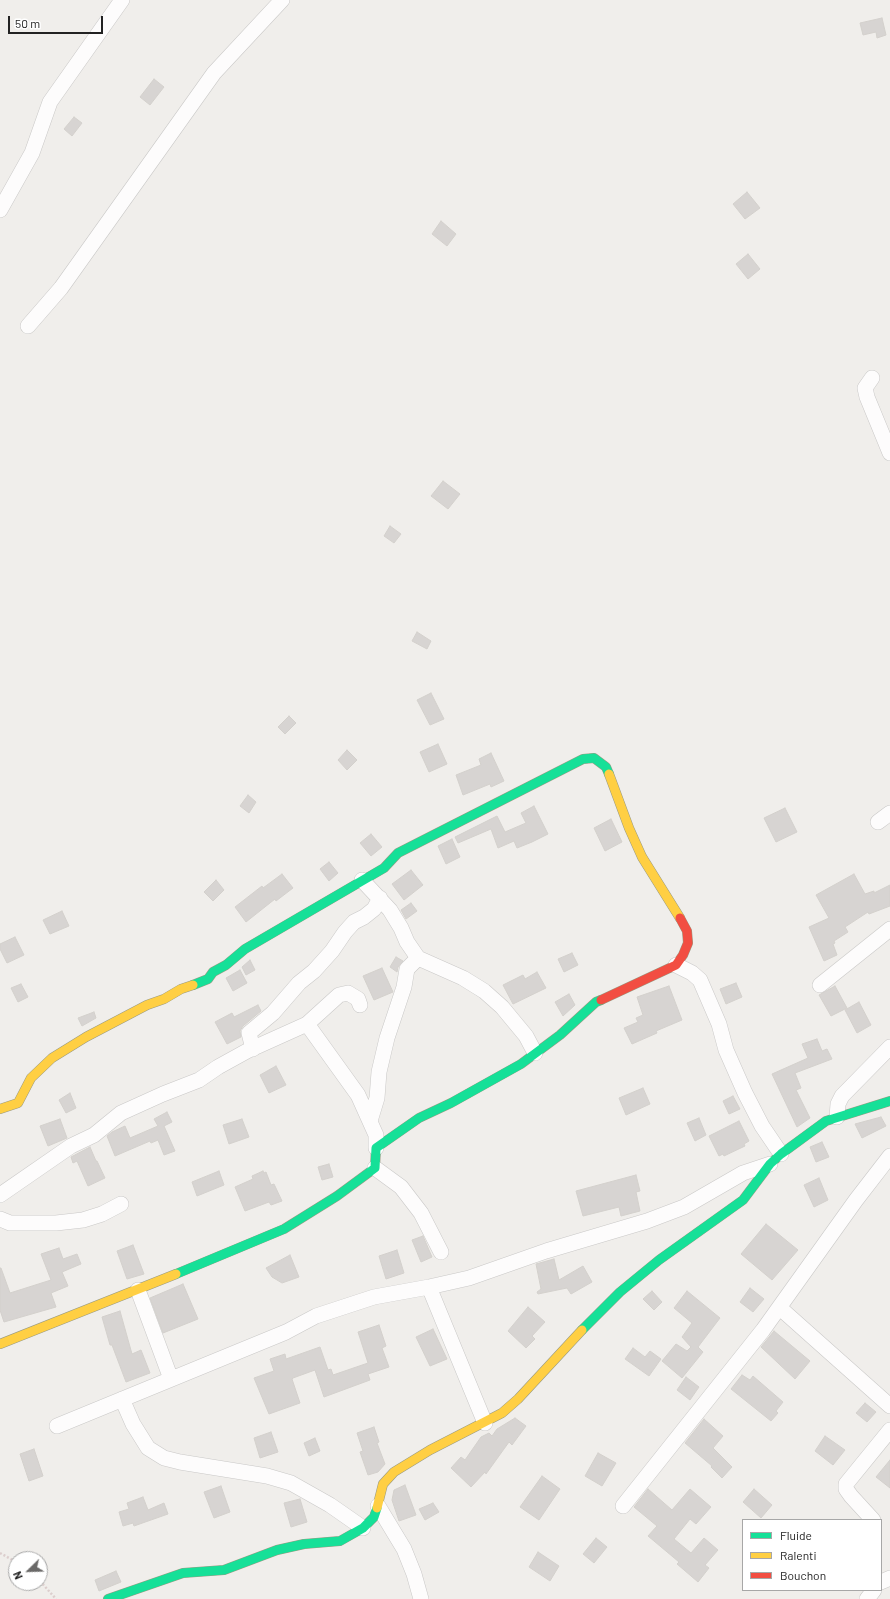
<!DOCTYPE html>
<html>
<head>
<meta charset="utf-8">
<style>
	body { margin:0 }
	#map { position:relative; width:890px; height:1599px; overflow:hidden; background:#f0eeeb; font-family:Barlow,sans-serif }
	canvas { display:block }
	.legend { position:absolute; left:742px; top:1519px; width:140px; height:72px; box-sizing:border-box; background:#fff; border:1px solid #a7a7a7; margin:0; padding:5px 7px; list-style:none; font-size:12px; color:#222 }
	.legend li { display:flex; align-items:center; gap:8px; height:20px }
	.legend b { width:20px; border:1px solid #a7a7a7 }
	.north { position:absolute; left:8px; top:1551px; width:40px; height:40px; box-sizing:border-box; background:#fff; border:1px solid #a7a7a7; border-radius:50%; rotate:247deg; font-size:11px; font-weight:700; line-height:16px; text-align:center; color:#222 }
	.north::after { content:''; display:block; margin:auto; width:14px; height:18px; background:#6a6968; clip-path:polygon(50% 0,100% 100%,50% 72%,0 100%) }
	.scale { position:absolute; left:8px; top:16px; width:95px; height:18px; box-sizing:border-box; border:2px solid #222; border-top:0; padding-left:5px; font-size:12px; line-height:14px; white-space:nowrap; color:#222; -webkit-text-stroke:3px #fff; paint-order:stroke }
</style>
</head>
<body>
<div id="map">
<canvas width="890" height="1599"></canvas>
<ul class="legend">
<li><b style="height:5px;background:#16e098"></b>Fluide</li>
<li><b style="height:5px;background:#ffcf43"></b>Ralenti</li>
<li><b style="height:5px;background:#f24e42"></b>Bouchon</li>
</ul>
<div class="north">N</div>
<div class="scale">50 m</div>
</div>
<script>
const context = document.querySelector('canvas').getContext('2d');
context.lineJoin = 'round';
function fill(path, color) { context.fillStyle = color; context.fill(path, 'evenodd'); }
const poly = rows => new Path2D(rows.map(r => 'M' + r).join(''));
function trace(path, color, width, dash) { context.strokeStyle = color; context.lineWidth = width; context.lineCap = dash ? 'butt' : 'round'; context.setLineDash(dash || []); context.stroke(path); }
const building = poly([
	[882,18,886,35,877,38,876,32,863,35,860,23,882,18],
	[154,79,164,87,150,105,140,97,154,79],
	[74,117,82,123,72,136,64,129,74,117],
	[747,192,760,208,745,219,733,204,747,192],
	[441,221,456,234,447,246,432,234,441,221],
	[748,254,760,269,748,279,736,264,748,254],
	[443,481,460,494,448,509,431,496,443,481],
	[390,526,401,534,394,543,384,536,390,526],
	[417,632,431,641,427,649,412,641,417,632],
	[431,693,444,719,430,725,417,700,431,693],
	[289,716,296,723,285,734,278,727,289,716],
	[438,744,447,764,429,772,420,752,438,744],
	[347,750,357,760,347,770,338,760,347,750],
	[491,753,504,781,491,787,490,784,463,795,456,775,481,765,479,759,491,753],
	[248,795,256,802,249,813,240,806,248,795],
	[534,806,548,834,532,842,517,848,514,841,498,848,491,829,458,843,455,837,497,816,505,832,526,823,521,813,534,806],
	[785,808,797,832,776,842,764,818,785,808],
	[611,819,622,842,605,851,594,828,611,819],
	[371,834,382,847,371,856,360,843,371,834],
	[452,839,460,857,446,864,438,846,452,839],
	[329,862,338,873,329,881,320,869,329,862],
	[411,870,423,885,404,900,392,884,411,870],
	[282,874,293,888,276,901,275,899,246,922,235,907,262,886,263,888,282,874],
	[854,874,865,894,874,891,874,893,890,885,890,906,869,914,868,912,845,927,848,932,834,941,835,943,833,944,837,955,824,961,809,927,829,918,816,895,854,874],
	[216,880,224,890,213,901,204,892,216,880],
	[411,903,417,911,406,919,401,910,411,903],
	[62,911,69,926,50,934,43,920,62,911],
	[15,937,24,955,7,963,0,949,0,944,15,937],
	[572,953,578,965,564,972,558,959,572,953],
	[396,957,403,961,398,967,397,972,390,967,396,957],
	[250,960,255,970,246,975,242,967,250,960],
	[382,968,393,992,374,1000,363,976,382,968],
	[240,970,247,983,233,991,226,978,240,970],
	[537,972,546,988,513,1004,503,985,523,975,525,979,537,972],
	[736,983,742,997,726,1004,720,989,736,983],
	[21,984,28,997,18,1002,11,988,21,984],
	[669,986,682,1020,656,1031,657,1033,632,1044,624,1028,638,1022,636,1018,643,1015,637,997,669,986],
	[835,986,847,1008,831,1016,819,995,835,986],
	[569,994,575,1005,563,1016,555,1002,569,994],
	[859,1002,871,1025,857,1033,845,1010,859,1002],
	[258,1005,261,1011,243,1026,240,1031,241,1037,227,1044,215,1022,232,1013,234,1017,258,1005],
	[94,1012,96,1018,82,1026,78,1018,94,1012],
	[817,1039,822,1051,827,1049,832,1059,795,1073,801,1088,796,1090,810,1118,797,1127,772,1074,808,1058,802,1044,817,1039],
	[276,1066,286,1085,269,1093,260,1075,276,1066],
	[643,1088,650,1104,626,1115,619,1098,643,1088],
	[70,1093,76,1108,66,1113,59,1100,70,1093],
	[733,1096,740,1109,729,1114,723,1101,733,1096],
	[167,1112,172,1122,164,1126,175,1151,164,1155,158,1140,151,1143,150,1141,115,1156,107,1136,112,1132,125,1126,130,1138,158,1126,154,1119,167,1112],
	[881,1117,886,1126,862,1138,855,1124,881,1117],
	[699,1118,706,1135,695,1141,687,1123,699,1118],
	[60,1119,67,1138,48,1146,40,1126,60,1119],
	[242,1119,249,1137,229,1144,223,1125,242,1119],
	[739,1121,749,1141,744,1144,745,1146,724,1156,723,1154,719,1156,709,1136,739,1121],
	[822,1142,829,1157,816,1162,810,1147,822,1142],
	[90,1147,96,1161,97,1161,105,1178,88,1186,77,1161,73,1163,71,1157,90,1147],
	[329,1164,333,1177,322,1180,318,1167,329,1164],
	[219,1171,224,1185,197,1196,192,1182,219,1171],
	[263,1171,264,1173,266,1172,271,1185,274,1184,282,1201,271,1205,269,1202,245,1211,235,1187,253,1179,252,1176,263,1171],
	[636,1175,640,1191,636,1192,640,1211,621,1216,619,1207,583,1216,576,1191,636,1175],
	[819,1178,828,1200,814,1207,804,1185,819,1178],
	[766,1224,798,1250,772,1280,741,1254,766,1224],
	[423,1236,432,1257,421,1262,412,1240,423,1236],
	[133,1245,144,1274,127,1279,117,1251,133,1245],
	[59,1248,63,1259,77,1254,81,1264,62,1272,68,1286,51,1293,56,1307,4,1322,0,1310,0,1268,1,1268,10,1293,51,1280,41,1254,59,1248],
	[397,1250,404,1273,386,1279,379,1256,397,1250],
	[290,1255,299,1277,282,1283,272,1277,266,1268,290,1255],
	[554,1259,559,1280,583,1266,592,1282,571,1294,567,1288,538,1294,537,1292,541,1289,536,1264,554,1259],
	[183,1284,198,1319,163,1333,150,1298,183,1284],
	[750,1288,764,1299,753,1312,740,1302,750,1288],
	[652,1291,662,1302,654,1310,643,1299,652,1291],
	[687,1291,720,1318,698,1347,703,1352,682,1378,662,1361,676,1344,687,1351,691,1347,682,1337,692,1323,674,1308,687,1291],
	[528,1307,545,1322,532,1336,535,1339,526,1348,508,1331,528,1307],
	[120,1311,132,1354,141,1350,150,1373,126,1382,112,1345,110,1345,102,1317,120,1311],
	[379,1325,386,1346,382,1348,389,1367,368,1374,370,1380,324,1397,315,1370,293,1378,292,1379,300,1403,269,1414,254,1378,274,1371,270,1359,285,1354,286,1359,320,1347,328,1370,331,1369,333,1375,368,1363,358,1332,379,1325],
	[433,1329,447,1359,430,1366,416,1337,433,1329],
	[774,1331,810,1361,795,1379,761,1347,774,1331],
	[633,1348,645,1357,650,1351,661,1359,649,1376,625,1359,633,1348],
	[742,1375,750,1380,753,1376,783,1402,776,1411,778,1413,771,1421,731,1389,742,1375],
	[686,1377,699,1387,690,1400,677,1390,686,1377],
	[865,1403,876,1412,867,1422,856,1413,865,1403],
	[515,1418,526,1426,512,1445,509,1442,486,1474,485,1472,471,1487,451,1468,461,1457,465,1460,481,1437,489,1433,492,1436,497,1429,515,1418],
	[704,1419,723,1436,713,1448,732,1467,722,1478,711,1467,712,1466,685,1443,704,1419],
	[374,1427,379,1442,377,1443,385,1464,378,1472,368,1475,360,1452,363,1451,357,1433,374,1427],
	[271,1432,278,1452,260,1458,254,1438,271,1432],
	[825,1436,845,1450,833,1465,815,1451,825,1436],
	[315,1438,320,1451,309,1456,304,1443,315,1438],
	[34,1449,43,1476,29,1481,20,1454,34,1449],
	[598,1453,616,1463,602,1486,585,1476,598,1453],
	[890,1460,890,1488,876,1477,890,1460],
	[542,1476,560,1489,539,1520,520,1507,542,1476],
	[405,1485,416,1515,399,1521,392,1500,394,1490,405,1485],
	[221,1486,230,1512,214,1518,204,1492,221,1486],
	[648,1489,672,1510,690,1489,711,1507,696,1524,690,1519,674,1539,691,1553,704,1538,718,1550,705,1565,709,1568,698,1582,677,1564,679,1562,648,1536,657,1526,634,1507,648,1489],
	[754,1489,772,1505,761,1518,743,1502,754,1489],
	[143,1497,148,1510,164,1503,168,1514,134,1526,133,1523,123,1526,119,1512,129,1509,127,1503,143,1497],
	[300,1499,307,1522,291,1527,284,1503,300,1499],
	[433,1503,439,1512,425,1520,419,1509,433,1503],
	[596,1538,607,1547,594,1563,583,1554,596,1538],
	[538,1552,559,1566,550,1581,529,1567,538,1552],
	[116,1571,121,1582,99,1591,95,1580,116,1571]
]);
fill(building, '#d7d4d2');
trace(building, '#d3d0cc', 1);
const street = poly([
	[0,210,32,153,50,102,122,0],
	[28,326,61,288,214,73,282,0],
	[872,378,865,388,867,397,890,453],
	[878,822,890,813],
	[362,880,390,910,401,928,407,942,418,958],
	[676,965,692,973,700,980,719,1024,726,1050,745,1093,762,1126,781,1154],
	[820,985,890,929],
	[307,1024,339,995,348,993,358,999,360,1005],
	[253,1049,249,1033,273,1013,299,983,314,971,332,951,345,932,354,922,364,917,374,909,380,898],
	[837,1117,838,1104,842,1096,890,1047],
	[370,1121,377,1098,379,1072,387,1038,404,987,407,969,418,958,463,978,484,991,502,1007,526,1036,535,1053],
	[375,1168,401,1187,421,1213,441,1252],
	[0,1195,71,1146,94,1135,121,1113,163,1094,199,1080,218,1067,247,1051,307,1024,358,1095,376,1135,376,1148],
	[0,1219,10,1223,56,1223,83,1220,102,1214,121,1204],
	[429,1287,485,1423],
	[138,1290,171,1379],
	[780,1308,890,1406],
	[122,1399,133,1424,148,1448,164,1458,180,1462,267,1476,291,1483,330,1505,363,1528],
	[57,1426,286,1332,316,1316,374,1297,429,1287,469,1278,546,1251,647,1221,684,1207,743,1173,770,1164],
	[378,1506,404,1549,414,1574,421,1599],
	[623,1506,763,1330,856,1200,890,1156],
	[873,1520,851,1496,846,1489,846,1484,890,1430],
	[881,1582,890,1578],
	[867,1599,874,1590]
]);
const fast = poly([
	[193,985,208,979,213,972,226,965,245,949,384,868,398,853,583,759,594,758,606,767,609,774],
	[176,1274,284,1229,337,1196,375,1168,376,1148,419,1118,451,1103,521,1064,560,1035,596,1002,601,1000],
	[582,1330,620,1292,659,1260,743,1200,770,1164,781,1154,826,1121,890,1101],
	[108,1599,183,1573,224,1570,277,1550,304,1544,340,1541,363,1528,374,1517,377,1508]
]);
const slow = poly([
	[609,774,629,828,642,857,680,918],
	[0,1109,18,1103,31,1078,52,1058,86,1037,147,1005,164,999,181,989,193,985],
	[0,1344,176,1274],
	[377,1508,383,1484,394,1472,430,1450,502,1413,518,1399,582,1330]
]);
const jam = poly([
	[601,1000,676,965,683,955,688,943,687,931,680,918]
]);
trace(street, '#c9c8c7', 16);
trace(fast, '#999a82', 10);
trace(slow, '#999a82', 10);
trace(jam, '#999a82', 10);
trace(poly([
	[0,1553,16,1562],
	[40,1581,56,1599]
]), '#dccecd', 2.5, [2, 2]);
trace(street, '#fdfcfc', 15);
trace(fast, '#16e098', 9);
trace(slow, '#ffcf43', 9);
trace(jam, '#f24e42', 9);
</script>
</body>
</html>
